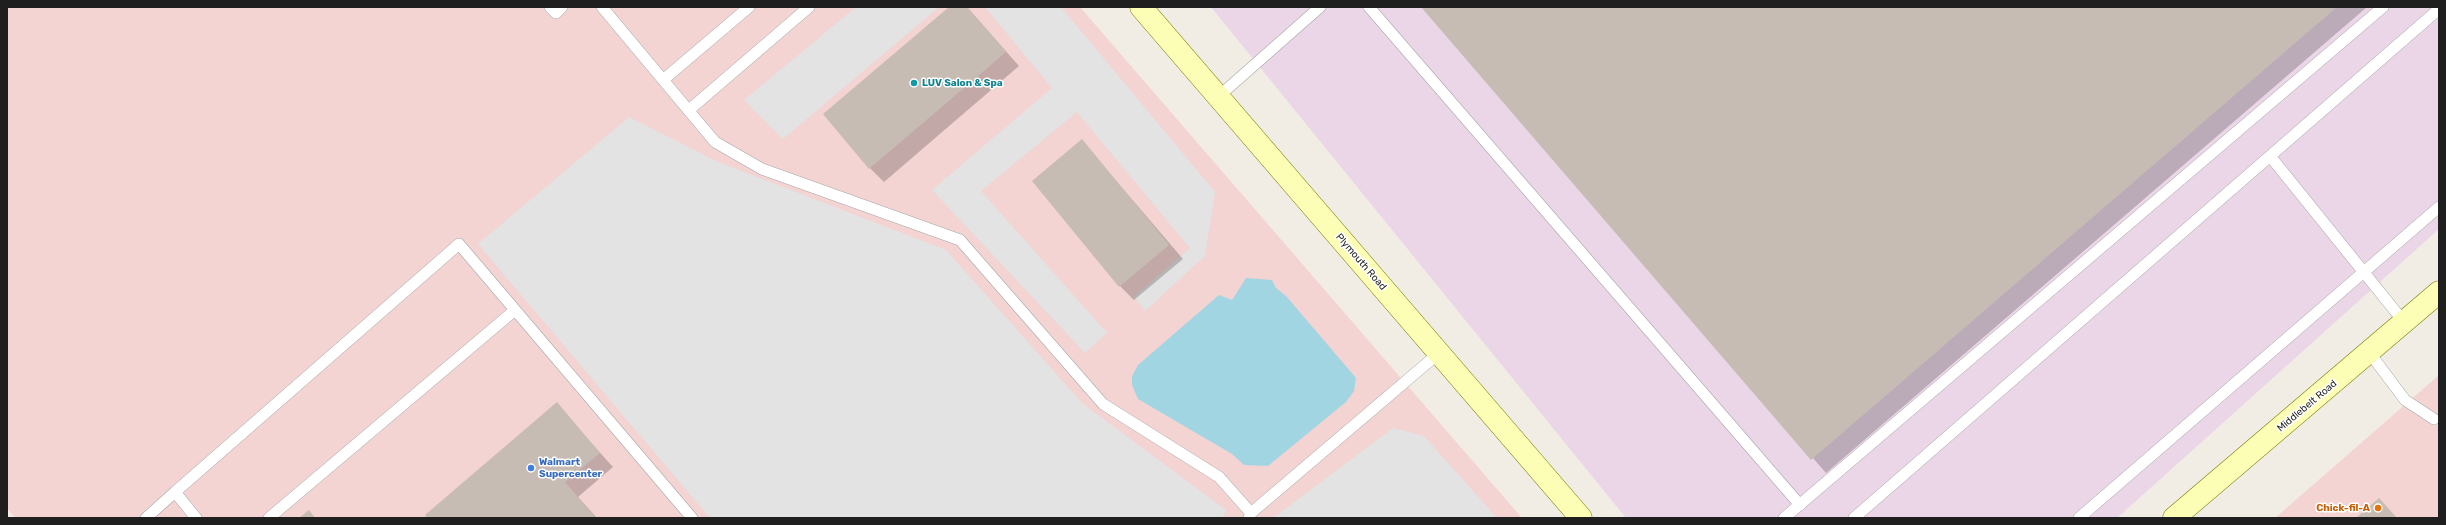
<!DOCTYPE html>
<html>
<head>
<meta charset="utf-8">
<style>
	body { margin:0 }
	#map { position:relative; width:2446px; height:525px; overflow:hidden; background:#f1ede5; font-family:Rubik,sans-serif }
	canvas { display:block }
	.frame { position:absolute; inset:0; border:8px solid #1f1f1f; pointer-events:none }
</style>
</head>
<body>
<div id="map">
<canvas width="2446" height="525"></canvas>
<div class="frame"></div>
</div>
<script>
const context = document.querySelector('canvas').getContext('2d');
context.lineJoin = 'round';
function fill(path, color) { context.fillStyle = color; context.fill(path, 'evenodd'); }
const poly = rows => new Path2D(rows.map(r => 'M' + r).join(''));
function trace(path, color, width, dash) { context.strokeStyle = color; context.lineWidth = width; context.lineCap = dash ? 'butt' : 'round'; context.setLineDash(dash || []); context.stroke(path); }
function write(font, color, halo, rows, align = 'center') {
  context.font = font + ' Rubik,sans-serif'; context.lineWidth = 3; context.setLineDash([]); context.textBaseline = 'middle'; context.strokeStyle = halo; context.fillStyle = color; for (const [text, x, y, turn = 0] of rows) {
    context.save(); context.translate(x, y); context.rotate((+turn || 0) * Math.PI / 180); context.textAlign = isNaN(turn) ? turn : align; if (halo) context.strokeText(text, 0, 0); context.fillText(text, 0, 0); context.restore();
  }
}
fill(poly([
	[7,7,1080,7,1522,518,15,518,7,508],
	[2439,375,2439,518,2275,518]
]), '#f3d4d3');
fill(poly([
	[1211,7,2439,7,2439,229,2117,518,1626,518]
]), '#ead6e7');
fill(poly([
	[856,7,939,7,783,139,744,100],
	[985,7,1061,7,1215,192,1205,256,1145,311,1134,297,1190,248,1077,112,981,191,1107,333,1085,353,932,190,1052,88],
	[629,117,718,162,946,250,1083,404,1226,510,1223,518,710,518,478,244],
	[1393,428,1424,436,1497,518,1273,518]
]), '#e3e3e3');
fill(poly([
	[1246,278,1272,280,1276,288,1286,296,1356,378,1354,391,1346,402,1268,466,1244,465,1232,454,1138,399,1132,385,1132,376,1138,365,1219,295,1232,300]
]), '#a2d5e2');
fill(poly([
	[950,7,967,7,1019,66,884,182,870,168],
	[1422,7,2367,7,1826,473],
	[1082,141,1183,259,1134,300,1120,286],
	[556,404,613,467,578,497,597,518,428,518]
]), '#0003');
fill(poly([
	[949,7,967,7,1006,52,869,169,823,114],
	[1421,7,2337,7,1811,460],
	[1082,139,1169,245,1119,287,1032,181],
	[557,402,600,453,565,482,596,518,427,518,425,515],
	[2379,498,2397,518,2356,518],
	[309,510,315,518,299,518]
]), '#c6bcb4');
const lane = poly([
	[550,7,556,13,562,7],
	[602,7,715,142,762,169,960,240,1103,404,1219,477,1251,513],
	[1369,7,1800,505],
	[663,80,749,7],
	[1218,97,1320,7],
	[689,110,809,7],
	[2270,156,2404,322],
	[2369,352,2405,400,2434,419],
	[146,518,175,492],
	[196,518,175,492,459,244,692,518],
	[269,518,515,310],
	[1249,518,1251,513,1439,353],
	[1784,518,2383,7],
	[1854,518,2439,9],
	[2079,518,2439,207]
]);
const secondary = poly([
	[1141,7,1581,518],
	[2174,518,2439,292]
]);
trace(lane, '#a6a6a6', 12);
trace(secondary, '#727d00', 23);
trace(lane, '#fff', 11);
trace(secondary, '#fcfeb5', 22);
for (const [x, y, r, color] of [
	[914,83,4,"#0f9aa8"],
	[531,468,4,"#3f7fe0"],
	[2378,508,4,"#e8710a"]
]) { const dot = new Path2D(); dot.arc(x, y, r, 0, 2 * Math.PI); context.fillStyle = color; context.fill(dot); trace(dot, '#fff', 1.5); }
write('bold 10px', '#0d838f', '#fff', [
	["LUV Salon & Spa",922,83]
], 'left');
write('10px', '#1f1f1f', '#fff', [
	["Plymouth Road",1361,262,49],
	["Middlebelt Road",2307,406,-40]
]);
write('bold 10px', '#366cbe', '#fff', [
	["Walmart",539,462],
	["Supercenter",539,474]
], 'left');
write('bold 10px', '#c56008', '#fff', [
	["Chick-fil-A",2370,508]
], 'right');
</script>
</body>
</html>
